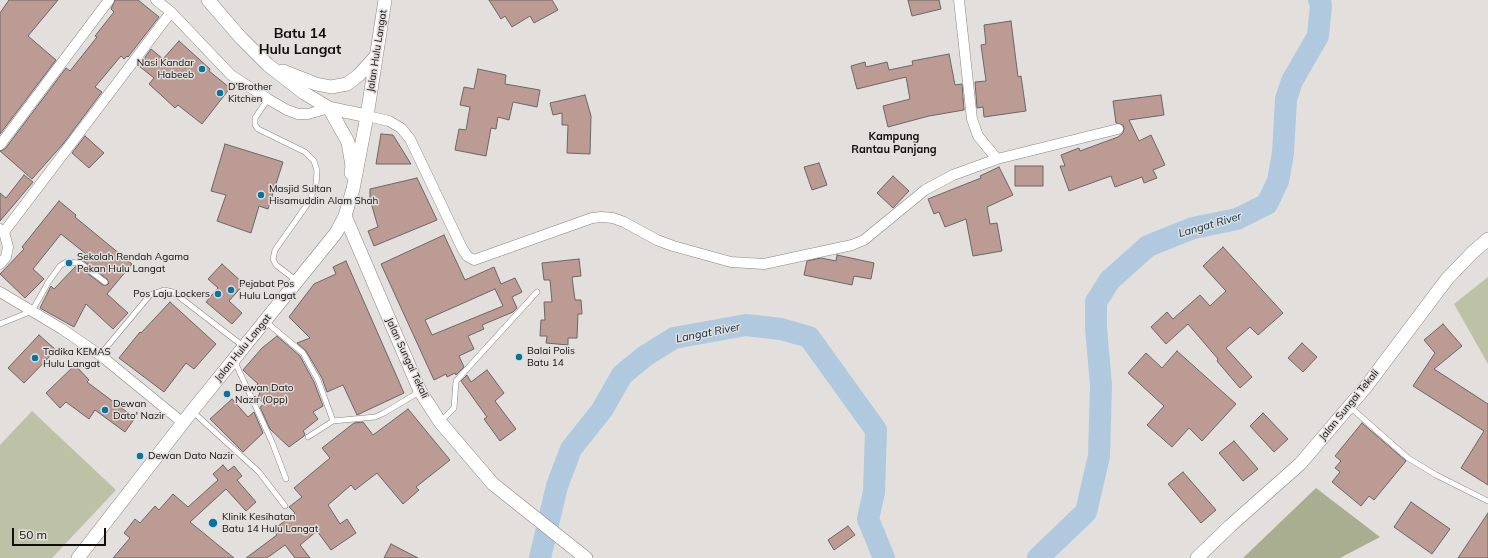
<!DOCTYPE html>
<html>
<head>
<meta charset="utf-8">
<style>
	body { margin:0 }
	#map { position:relative; width:1488px; height:558px; overflow:hidden; background:#e2dfdc; font-family:Mulish,sans-serif }
	canvas { display:block }
	.scale { position:absolute; left:12px; top:528px; width:94px; height:18px; box-sizing:border-box; border:2px solid #0f0e0d; border-top:0; padding-left:5px; font-size:12px; line-height:14px; white-space:nowrap; color:#0f0e0d; -webkit-text-stroke:3px #e2dfdc; paint-order:stroke }
</style>
</head>
<body>
<div id="map">
<canvas width="1488" height="558"></canvas>
<div class="scale">50 m</div>
</div>
<script>
const context = document.querySelector('canvas').getContext('2d');
context.lineJoin = 'round';
function fill(path, color) { context.fillStyle = color; context.fill(path, 'evenodd'); }
const poly = rows => new Path2D(rows.map(r => 'M' + r).join(''));
function trace(path, color, width, dash) { context.strokeStyle = color; context.lineWidth = width; context.lineCap = dash ? 'butt' : 'round'; context.setLineDash(dash || []); context.stroke(path); }
function write(font, color, halo, rows, align = 'center') {
  context.font = font + ' Mulish,sans-serif'; context.lineWidth = 3; context.setLineDash([]); context.textBaseline = 'middle'; context.strokeStyle = halo; context.fillStyle = color; for (const [text, x, y, turn = 0] of rows) {
    context.save(); context.translate(x, y); context.rotate((+turn || 0) * Math.PI / 180); context.textAlign = isNaN(turn) ? turn : align; if (halo) context.strokeText(text, 0, 0); context.fillText(text, 0, 0); context.restore();
  }
}
fill(poly([
	[1488,277,1488,364,1454,304],
	[32,411,116,490,52,558,0,558,0,445]
]), '#bdc2a6');
fill(poly([
	[1316,488,1380,537,1340,558,1243,558]
]), '#a9ae91');
trace(poly([
	[540,558,557,486,571,449,602,410,622,375,645,356,674,338,746,325,781,329,809,337,876,430,874,492,868,519,884,558],
	[1038,558,1086,512,1099,456,1101,385,1096,328,1096,302,1110,280,1148,246,1193,228,1237,219,1267,204,1278,181,1283,153,1286,99,1292,81,1318,36,1321,5,1319,0]
]), '#b1c9df', 22);
const building = poly([
	[9,0,58,0,28,36,56,60,0,134,0,13,9,0],
	[115,0,138,0,159,17,128,57,127,56,124,59,121,56,95,87,102,92,63,144,32,179,0,151,5,149,66,68,70,71,97,37,95,36,114,12,111,9,115,0],
	[489,0,552,0,558,10,534,23,530,16,512,27,505,16,501,19,489,0],
	[908,0,939,0,941,9,912,16,908,0],
	[1011,21,1018,77,1021,76,1026,111,984,117,983,107,977,108,975,82,986,81,981,45,986,44,984,25,1011,21],
	[179,41,210,69,209,71,230,88,202,124,178,105,175,108,149,84,154,78,139,66,151,49,163,59,179,41],
	[949,54,955,85,962,84,964,110,929,116,888,127,883,106,910,99,906,77,857,89,851,66,865,62,866,67,887,62,889,70,913,65,912,61,949,54],
	[478,69,506,75,505,84,540,90,537,107,513,102,509,120,498,117,496,129,491,128,486,156,455,150,459,129,466,130,470,107,460,105,464,87,474,89,478,69],
	[585,95,591,116,590,154,567,153,568,125,562,125,562,113,553,115,550,103,585,95],
	[1161,95,1164,115,1129,120,1139,141,1151,135,1165,165,1153,170,1157,178,1144,183,1142,177,1115,187,1111,176,1069,191,1060,166,1065,166,1061,155,1079,148,1080,151,1118,137,1123,133,1124,128,1123,125,1116,123,1113,101,1161,95],
	[381,134,393,135,411,164,376,164,381,134],
	[85,136,104,153,89,168,72,153,85,136],
	[225,144,283,162,268,209,259,206,251,233,217,221,226,195,211,191,225,144],
	[819,163,827,185,812,190,804,167,819,163],
	[1015,166,1043,166,1043,186,1015,186,1015,166],
	[999,167,1013,195,987,207,990,224,997,223,1002,251,973,256,966,219,945,227,939,212,934,214,928,199,981,178,980,176,999,167],
	[24,175,33,182,0,221,0,193,6,198,24,175],
	[893,176,909,191,893,208,877,193,893,176],
	[417,178,437,220,374,246,368,231,378,227,370,199,370,189,417,178],
	[59,201,76,215,75,217,132,264,107,294,128,313,113,329,86,304,74,327,40,308,51,286,54,289,75,267,79,267,103,285,107,285,109,283,107,279,81,259,86,254,61,234,33,269,44,279,25,298,0,274,24,249,22,247,59,201],
	[444,235,465,280,494,267,501,284,515,278,522,292,512,297,517,308,513,312,482,325,484,329,468,336,474,349,459,356,464,367,456,375,455,373,447,377,446,374,434,380,381,264,444,235],
	[495,289,503,306,432,335,425,320,495,289],
	[1223,247,1283,313,1258,335,1250,327,1226,348,1252,377,1240,388,1217,361,1218,359,1188,324,1166,344,1151,327,1167,312,1173,319,1200,295,1210,306,1226,291,1203,266,1223,247],
	[837,255,874,263,871,279,854,276,852,285,804,275,807,261,821,258,836,261,837,255],
	[579,259,581,276,572,277,575,300,581,300,582,314,578,314,577,338,568,338,568,345,546,343,547,336,540,336,541,320,545,320,544,302,552,302,550,280,544,280,542,263,579,259],
	[346,261,404,393,357,415,343,385,327,392,322,378,306,351,297,343,310,338,289,317,314,284,336,274,333,267,346,261],
	[222,264,244,284,229,301,242,313,232,324,206,302,218,288,208,279,222,264],
	[170,302,216,344,194,369,186,363,164,392,119,358,140,332,141,333,170,302],
	[1443,324,1462,346,1434,369,1488,404,1488,485,1461,468,1484,431,1413,386,1435,353,1424,340,1443,324],
	[39,335,56,350,24,383,8,368,39,335],
	[277,336,300,356,314,382,323,406,313,412,318,419,303,431,305,434,304,436,289,447,270,429,260,407,264,404,258,397,260,393,254,387,258,384,243,370,262,348,277,336],
	[1302,343,1317,357,1303,372,1288,358,1302,343],
	[1177,351,1236,404,1202,441,1189,428,1172,447,1147,425,1164,406,1128,373,1146,353,1162,368,1177,351],
	[75,365,89,380,87,382,135,418,125,432,95,410,89,419,66,402,60,408,46,393,75,365],
	[487,370,504,393,495,401,516,429,500,441,484,419,487,417,461,381,467,375,471,382,487,370],
	[232,399,248,417,254,412,263,433,243,452,210,419,232,399],
	[408,409,450,460,416,487,419,490,403,504,377,473,355,490,351,485,328,505,340,524,347,519,356,533,331,550,317,531,300,545,310,558,295,558,285,545,267,558,246,558,277,535,273,530,295,513,289,507,302,497,294,488,330,458,322,448,354,423,363,422,373,435,408,409],
	[1263,413,1288,439,1274,452,1250,426,1263,413],
	[1362,423,1406,461,1374,500,1369,496,1361,506,1332,482,1340,472,1335,468,1341,461,1335,456,1362,423],
	[1234,441,1258,469,1243,481,1219,453,1234,441],
	[223,465,228,471,234,466,242,476,237,480,256,502,246,511,226,489,190,522,234,558,113,558,130,538,124,533,135,519,140,523,155,506,159,510,173,494,188,507,218,480,213,474,223,465],
	[1183,472,1216,510,1201,523,1168,484,1183,472],
	[1411,502,1450,529,1432,554,1394,527,1411,502],
	[1488,513,1488,558,1458,558,1488,513],
	[848,526,855,535,834,550,828,540,848,526],
	[391,544,418,558,384,558,391,544]
]);
fill(building, '#bd9b95');
trace(building, '#6a6665', 1);
const service = poly([
	[268,99,255,118,255,125,258,129,305,152,314,161,317,171,316,184,309,202,275,250,273,259,276,265,297,281],
	[265,321,303,353,318,380,333,421],
	[0,324,32,311,49,281,60,266,66,262,80,263,105,282],
	[100,355,150,295,164,290,173,292,243,346],
	[234,360,272,442,286,479],
	[1350,407,1408,458,1436,475,1488,501],
	[192,411,259,472,285,506],
	[440,422,454,408,456,381,537,292],
	[308,437,333,421,375,417,384,413,419,392]
]);
const minor = poly([
	[156,0,171,12,231,75,268,99,287,110,298,114,308,114,329,108],
	[959,0,972,119,978,136,997,159],
	[367,116,389,121,401,128,410,139,462,248,467,256,474,260,592,218,601,217,613,218,624,222,657,240,673,246,731,262,764,264,852,245,864,240,925,190,953,175,997,159,1118,129],
	[0,145,109,0],
	[0,229,4,232,8,247,6,257,0,264],
	[4,232,171,12],
	[0,292,62,329,100,355,183,423]
]);
const tertiary = poly([
	[208,0,241,38,268,65,304,93,329,108,367,116],
	[283,71,316,84,331,87,347,84,359,75,376,56],
	[329,108,348,142,352,166,351,173],
	[345,216,420,391,440,422,493,484,586,558],
	[78,558,192,411,336,233,345,216,353,189,367,116,385,0],
	[1197,558,1230,526,1300,464,1365,388,1447,279,1472,253,1488,239]
]);
trace(service, '#898683', 6);
trace(minor, '#898683', 11);
trace(tertiary, '#898683', 14);
trace(service, '#fff', 5);
trace(minor, '#fff', 10);
trace(tertiary, '#fff', 13);
for (const [x, y, r, color] of [
	[202,69,4,"#07749f"],
	[220,93,4,"#07749f"],
	[261,195,4,"#07749f"],
	[69,263,4,"#07749f"],
	[231,290,4,"#07749f"],
	[218,294,4,"#07749f"],
	[519,357,4,"#07749f"],
	[35,358,4,"#07749f"],
	[227,394,4,"#07749f"],
	[105,410,4,"#07749f"],
	[140,456,4,"#07749f"],
	[213,523,5,"#07749f"]
]) { const dot = new Path2D(); dot.arc(x, y, r, 0, 2 * Math.PI); context.fillStyle = color; context.fill(dot); trace(dot, '#e2dfdc', 1.5); }
write('10px', '#0f0e0d', '#e2dfdc', [
	["Jalan Hulu Langat",377,51,-81],
	["Jalan Hulu Langat",243,348,-51],
	["Jalan Sungai Tekali",407,358,65],
	["Jalan Sungai Tekali",1349,405,-51]
]);
write('10px', '#0f0e0d', '#e2dfdc', [
	["Nasi Kandar",194,63,"right"],
	["Habeeb",194,75,"right"],
	["D’Brother",228,87],
	["Kitchen",228,99],
	["Masjid Sultan",269,189],
	["Hisamuddin Alam Shah",269,201],
	["Sekolah Rendah Agama",77,257],
	["Pekan Hulu Langat",77,269],
	["Pejabat Pos",239,284],
	["Hulu Langat",239,296],
	["Pos Laju Lockers",210,294,"right"],
	["Balai Polis",527,351],
	["Batu 14",527,363],
	["Tadika KEMAS",43,352],
	["Hulu Langat",43,364],
	["Dewan Dato",235,388],
	["Nazir (Opp)",235,400],
	["Dewan",113,404],
	["Dato' Nazir",113,416],
	["Dewan Dato Nazir",148,456],
	["Klinik Kesihatan",222,517],
	["Batu 14 Hulu Langat",222,529]
], 'left');
write('bold 11px', '#0f0e0d', '#e2dfdc', [
	["Kampung",894,137],
	["Rantau Panjang",894,150]
]);
write('italic 11px', '#022b4a', '#e2dfdc', [
	["Langat River",1210,225,-16],
	["Langat River",708,333,-11]
]);
write('bold 14px', '#0f0e0d', '#e2dfdc', [
	["Batu 14",300,34],
	["Hulu Langat",300,50]
]);
</script>
</body>
</html>
